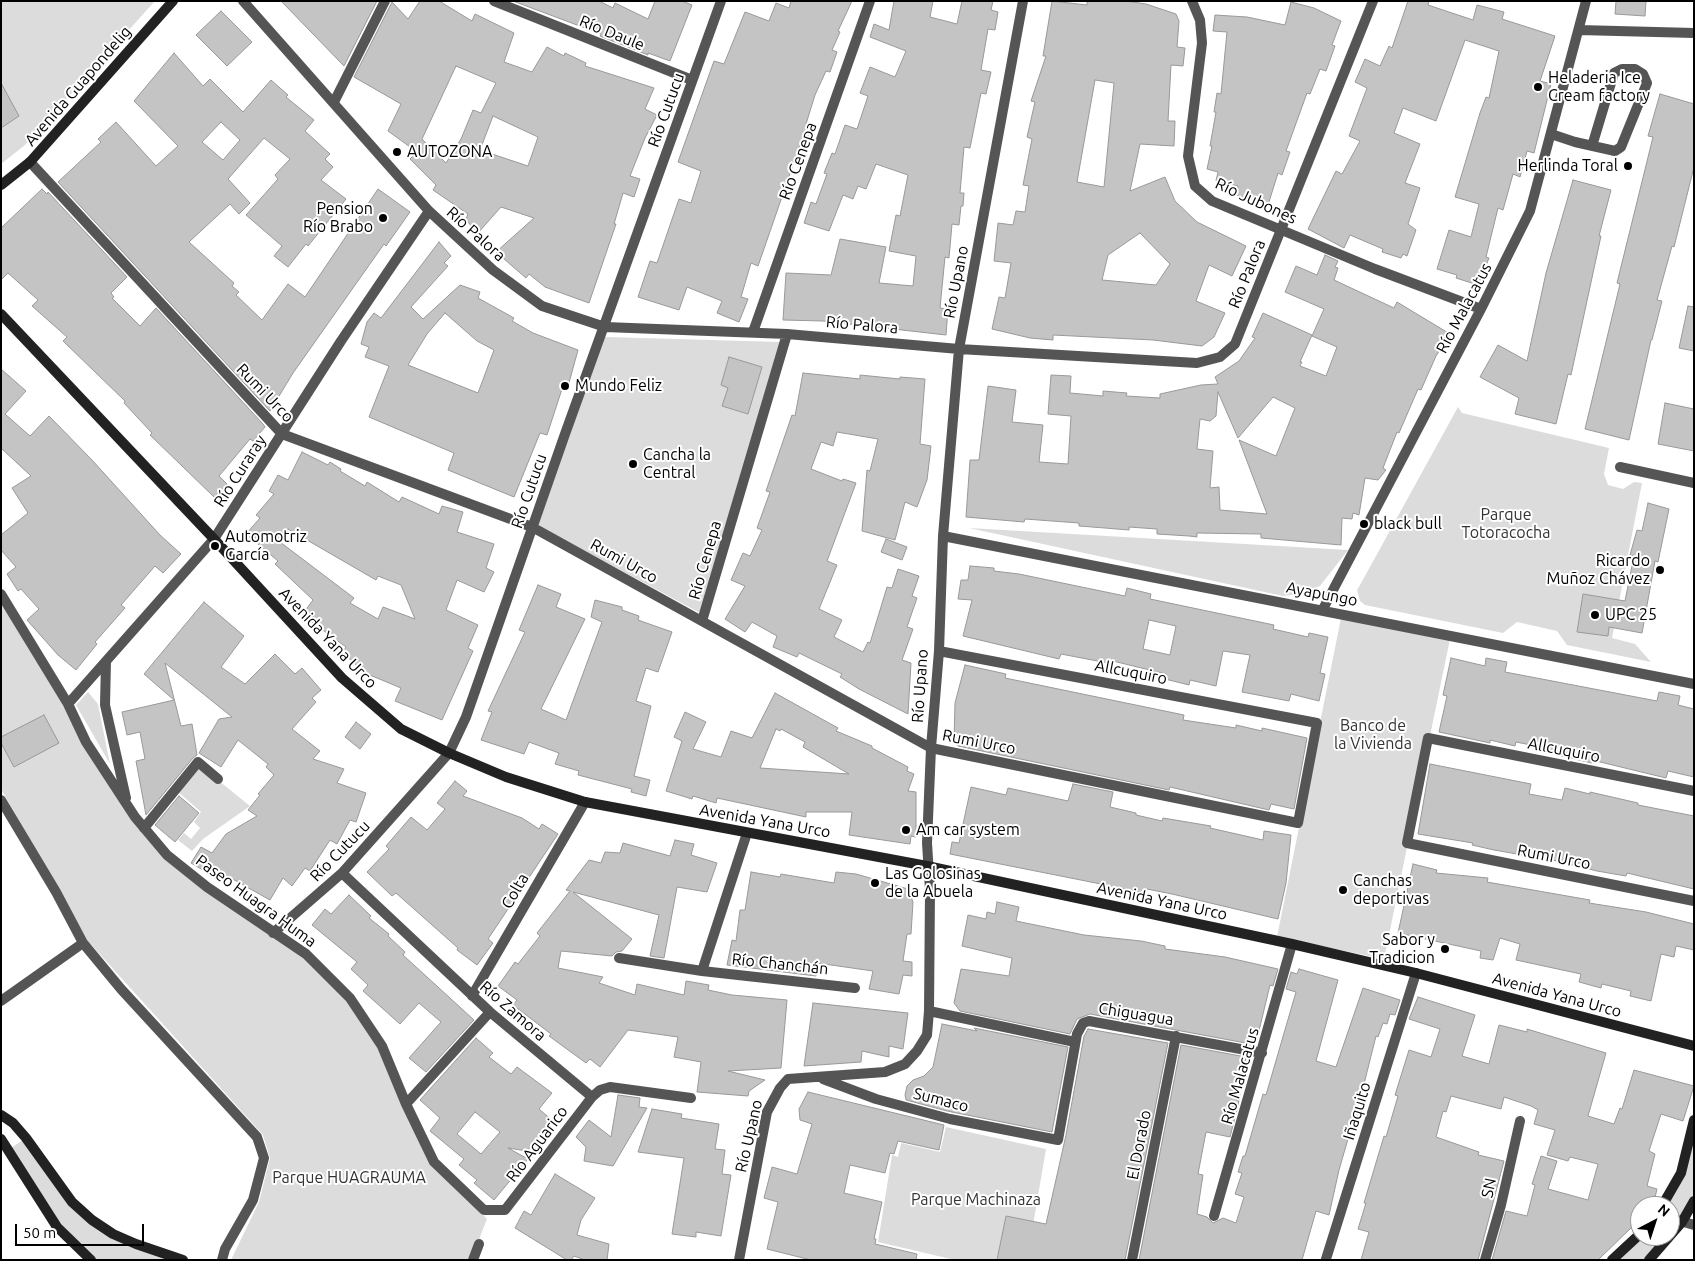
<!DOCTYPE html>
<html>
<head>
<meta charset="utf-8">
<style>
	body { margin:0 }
	#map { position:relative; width:1695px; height:1261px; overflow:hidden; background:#fff; font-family:Ubuntu,sans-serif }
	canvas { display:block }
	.frame { position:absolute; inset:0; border:2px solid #000; pointer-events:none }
	.north { position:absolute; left:1630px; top:1196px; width:50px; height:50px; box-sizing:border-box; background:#fff; border:1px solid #999; border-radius:50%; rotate:40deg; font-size:14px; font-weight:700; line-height:20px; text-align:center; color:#000 }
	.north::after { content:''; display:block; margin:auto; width:18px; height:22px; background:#000; clip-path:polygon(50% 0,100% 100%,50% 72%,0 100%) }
	.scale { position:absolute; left:15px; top:1224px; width:129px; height:22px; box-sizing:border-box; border:2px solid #000; border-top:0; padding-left:6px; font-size:15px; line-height:18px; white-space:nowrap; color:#000; -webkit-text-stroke:4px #fff; paint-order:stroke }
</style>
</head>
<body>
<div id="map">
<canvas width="1695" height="1261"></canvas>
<div class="frame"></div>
<div class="north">N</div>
<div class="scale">50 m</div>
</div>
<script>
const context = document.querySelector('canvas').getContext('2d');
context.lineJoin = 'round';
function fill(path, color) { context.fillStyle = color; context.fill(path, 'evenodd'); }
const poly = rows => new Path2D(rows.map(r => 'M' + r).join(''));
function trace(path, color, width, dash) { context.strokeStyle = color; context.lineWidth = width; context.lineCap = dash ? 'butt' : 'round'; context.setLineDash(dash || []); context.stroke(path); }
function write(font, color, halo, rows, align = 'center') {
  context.font = font + ' Ubuntu,sans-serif'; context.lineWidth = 4; context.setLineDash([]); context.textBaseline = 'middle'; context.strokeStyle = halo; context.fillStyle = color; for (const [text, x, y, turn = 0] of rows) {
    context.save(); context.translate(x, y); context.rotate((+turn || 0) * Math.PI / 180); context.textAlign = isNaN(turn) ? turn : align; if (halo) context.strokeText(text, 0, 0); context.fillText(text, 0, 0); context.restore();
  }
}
fill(poly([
	[1,1,155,1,25,145,1,164],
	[605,337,781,342,700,613,537,525],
	[1458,407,1462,413,1609,448,1604,474,1608,485,1623,489,1634,482,1642,483,1612,638,1635,644,1651,662,1567,645,1557,631,1517,622,1503,633,1365,605,1360,601,1357,590,1360,585],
	[969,528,1348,550,1320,586,1302,594,1283,596],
	[1,599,57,691,165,857,303,957,348,1000,381,1048,433,1163,487,1219,471,1260,231,1260,259,1202,270,1158,263,1135,87,940,1,789],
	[1341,618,1450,639,1384,959,1277,937],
	[88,692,98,704,110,764,76,705],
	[198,764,250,806,203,839,192,851,178,840,184,833,191,839,200,828,194,822,201,812,176,790],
	[1694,1120,1694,1193,1682,1217,1670,1213,1670,1206,1657,1206,1678,1170],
	[946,1127,1046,1149,1027,1260,955,1260,878,1242,892,1155,898,1157,901,1143,940,1152],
	[26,1138,92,1220,183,1260,91,1260,76,1247,8,1150],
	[1670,1218,1682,1222,1659,1250,1649,1260,1612,1260,1640,1234,1640,1236,1670,1236]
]), '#dcdcdc');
const building = poly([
	[281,1,377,1,344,66,281,1],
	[420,1,439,1,472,21,475,14,514,33,504,62,532,72,547,47,564,56,565,53,586,63,585,66,654,88,645,109,657,115,645,138,630,176,640,179,634,197,623,193,614,224,616,224,589,303,545,287,529,274,526,278,496,252,534,218,501,207,477,234,466,219,468,214,433,190,436,185,410,159,417,152,388,131,401,104,354,77,392,2,408,19,420,1],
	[456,66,496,83,481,113,473,110,461,139,446,163,422,139,456,66],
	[493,116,538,137,528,166,480,150,493,116],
	[513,1,599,1,613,8,615,3,648,19,655,1,682,1,692,5,670,61,648,53,648,55,600,36,601,34,513,1],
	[791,1,852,1,838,31,840,32,832,50,837,52,830,72,826,71,815,95,806,124,811,126,805,146,800,145,758,266,751,263,741,297,748,299,739,322,717,313,722,301,687,287,679,310,638,297,650,261,657,263,679,199,691,203,701,171,678,162,714,61,724,64,745,12,769,21,776,3,789,8,791,1],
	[894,1,933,1,930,17,957,24,962,1,993,1,991,10,998,12,995,30,988,29,981,70,991,72,986,94,981,93,970,148,964,147,960,193,964,193,963,206,961,206,959,225,952,224,949,258,945,257,940,308,948,309,946,335,823,321,783,320,786,273,831,275,840,239,886,247,879,283,913,286,916,256,889,251,896,215,900,216,908,175,876,164,866,189,858,186,853,199,843,195,829,231,804,223,811,202,816,204,827,174,824,173,832,153,835,154,845,125,857,129,868,96,860,93,870,67,895,77,906,51,870,37,874,24,889,30,894,1],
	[1052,1,1087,5,1087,1,1126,1,1146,4,1176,14,1179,21,1177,47,1185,48,1183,66,1171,65,1168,121,1175,121,1174,146,1140,144,1130,191,1165,177,1175,201,1197,222,1246,246,1232,276,1209,265,1196,301,1225,313,1214,337,1202,346,1153,340,1053,335,1053,340,1030,338,992,329,999,297,1005,298,1011,263,994,261,998,223,1013,225,1016,211,1025,212,1029,186,1023,185,1032,139,1027,137,1035,102,1031,101,1046,56,1043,56,1052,1],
	[1095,80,1114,83,1104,187,1077,182,1095,80],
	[1140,233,1170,264,1156,285,1102,280,1108,255,1140,233],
	[1408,1,1429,1,1428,5,1473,20,1477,5,1504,12,1502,19,1555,36,1540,81,1551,84,1534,153,1527,151,1520,177,1513,174,1503,210,1498,208,1486,257,1489,258,1478,285,1456,278,1457,275,1437,269,1449,230,1471,237,1479,204,1455,197,1480,113,1486,97,1489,98,1499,51,1465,40,1436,121,1403,108,1394,133,1420,144,1405,183,1420,188,1408,224,1416,230,1407,256,1403,254,1401,258,1382,252,1383,249,1350,235,1344,248,1308,229,1336,171,1342,174,1360,141,1349,136,1367,88,1355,82,1365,59,1380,66,1389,46,1392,48,1408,1],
	[1616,1,1646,1,1645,16,1615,14,1616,1],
	[1291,2,1314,8,1341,21,1332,45,1335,46,1326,71,1320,69,1310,94,1307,93,1286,151,1290,152,1282,175,1278,173,1268,205,1236,195,1238,186,1216,181,1218,172,1207,169,1212,146,1210,146,1216,112,1214,112,1217,93,1221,94,1227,32,1213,31,1215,15,1247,17,1285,25,1291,2],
	[221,11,252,42,227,66,196,35,221,11],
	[174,53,203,86,210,79,243,112,271,80,288,95,286,97,314,120,305,131,330,154,325,159,333,167,321,180,346,199,308,246,306,244,288,267,274,256,282,246,246,215,278,179,275,175,290,159,264,138,228,179,250,203,239,214,230,204,189,242,234,283,232,286,239,292,236,295,262,320,288,284,305,297,378,189,410,212,386,246,384,244,293,373,270,411,58,182,101,142,98,139,116,122,156,166,178,146,134,101,174,53],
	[221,122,240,140,223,160,202,142,221,122],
	[1,83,19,116,1,128,1,83],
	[1660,94,1694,104,1694,167,1674,247,1672,246,1657,300,1662,301,1652,340,1651,340,1629,440,1585,429,1620,284,1617,283,1653,137,1648,136,1660,94],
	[1573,180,1611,190,1599,236,1601,236,1571,375,1568,374,1556,424,1515,414,1519,398,1480,377,1498,345,1527,361,1546,273,1573,180],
	[42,189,47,194,48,192,127,277,111,293,114,297,112,298,140,326,156,308,263,424,265,427,253,441,250,439,219,476,227,484,214,497,150,435,152,433,124,403,125,401,63,341,67,337,32,306,38,300,8,273,1,280,1,228,42,189],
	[439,242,451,256,444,263,448,266,411,307,423,319,460,285,480,292,478,298,514,318,512,321,533,333,578,350,567,390,562,389,547,435,540,433,514,497,448,470,454,453,369,417,389,366,365,357,369,347,361,344,367,322,374,313,381,318,439,242],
	[445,313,477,341,494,350,478,393,408,365,427,334,445,313],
	[1325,255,1338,261,1335,267,1338,268,1334,280,1394,308,1397,302,1450,334,1436,356,1421,390,1418,389,1399,433,1397,432,1383,468,1386,470,1378,480,1365,478,1359,515,1353,513,1352,519,1342,518,1341,545,1261,538,1261,534,1197,533,1197,537,1189,536,1157,534,1157,529,1129,527,1129,530,1105,528,1079,526,1079,523,1025,519,1024,522,966,517,970,460,979,460,988,386,1016,390,1012,422,1043,425,1039,462,1068,464,1071,416,1048,414,1051,375,1071,376,1070,393,1103,396,1103,391,1127,393,1126,396,1160,398,1160,394,1201,385,1218,384,1215,377,1239,361,1255,338,1252,337,1263,313,1312,335,1300,362,1302,362,1300,366,1326,376,1337,347,1312,336,1324,309,1285,292,1296,266,1317,275,1325,255],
	[1218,392,1238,438,1273,397,1295,408,1276,456,1239,440,1267,514,1220,510,1219,487,1210,488,1213,451,1197,449,1200,419,1210,421,1216,416,1218,392],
	[1688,306,1694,307,1694,351,1679,348,1688,306],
	[729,357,762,367,748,414,722,406,728,388,721,385,729,357],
	[1,369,26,391,5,414,30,436,49,416,92,460,160,535,181,554,163,573,155,566,121,605,125,608,95,642,97,644,76,670,58,655,27,620,39,609,21,589,18,591,7,574,16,567,1,550,1,535,28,513,12,488,31,476,1,448,1,369],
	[803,373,860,379,860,375,900,379,900,377,925,379,920,444,931,446,927,480,917,507,905,502,895,540,862,531,867,470,870,471,878,439,837,432,833,446,821,442,811,469,842,481,843,479,856,483,827,561,837,565,819,609,842,620,834,637,863,652,868,642,870,643,887,587,892,588,898,569,919,576,912,596,917,598,907,627,913,629,902,660,911,663,908,714,859,689,840,677,842,674,799,653,797,657,773,647,777,636,752,622,745,632,725,619,745,586,731,580,743,553,750,556,762,530,757,528,770,492,766,491,792,415,795,416,803,373],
	[1665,403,1694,409,1694,451,1658,444,1665,403],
	[302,452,328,465,330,462,341,469,340,471,365,486,367,482,399,502,402,497,439,514,442,506,463,512,457,532,494,544,486,568,494,572,484,592,457,580,446,610,478,625,468,648,473,651,442,720,395,701,401,688,365,673,342,652,346,647,302,615,313,600,275,564,278,561,246,534,260,518,256,515,274,494,269,491,278,475,288,480,302,452],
	[288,529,376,580,378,576,401,585,415,619,383,607,378,619,350,603,354,598,280,542,288,529],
	[1648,503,1669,509,1658,562,1655,561,1642,633,1609,627,1608,636,1577,632,1583,594,1625,601,1634,556,1630,555,1637,530,1642,531,1648,503],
	[886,539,907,547,902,560,881,552,886,539],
	[970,566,994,568,994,571,1019,574,1125,596,1127,588,1151,594,1150,599,1274,625,1273,629,1308,637,1309,633,1328,637,1320,673,1325,674,1319,701,1291,694,1289,701,1242,692,1250,655,1223,651,1216,686,1190,680,1189,685,1165,679,1166,674,1113,661,1113,664,1061,654,1059,659,963,636,972,600,958,599,961,580,968,580,970,566],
	[1149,620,1176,626,1170,655,1143,649,1149,620],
	[538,585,561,594,556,607,585,619,541,709,566,720,602,622,591,617,595,600,622,607,622,610,639,616,638,620,672,632,658,672,646,668,636,701,651,706,634,776,650,780,646,796,631,792,632,789,578,775,579,771,555,764,559,753,529,742,524,754,481,740,492,712,488,711,525,632,519,630,538,585],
	[204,602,244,636,221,667,245,684,275,654,295,674,302,668,321,690,312,698,316,702,292,729,320,751,313,759,344,769,337,783,366,793,356,822,350,820,337,844,330,840,310,871,305,868,292,886,283,878,270,900,229,877,225,883,191,863,201,847,212,853,226,834,257,816,248,810,260,795,258,794,274,775,266,767,268,764,238,740,221,767,199,753,219,719,232,717,165,663,181,726,192,724,197,755,193,758,146,815,136,761,145,759,140,732,127,735,122,712,174,700,144,674,204,602],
	[1451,658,1485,666,1486,658,1507,662,1505,672,1657,701,1659,692,1680,696,1678,705,1694,709,1694,777,1668,771,1666,778,1592,760,1592,763,1545,752,1546,748,1516,742,1515,746,1490,740,1490,743,1439,732,1447,696,1443,695,1451,658],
	[965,665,1006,674,1005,678,1184,715,1183,720,1236,728,1236,725,1262,731,1262,728,1307,738,1294,809,1271,804,1269,810,1170,787,1169,790,958,746,954,740,955,703,965,665],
	[775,693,838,728,836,731,872,746,872,748,908,767,907,771,914,774,908,791,916,792,916,837,911,836,910,844,849,835,852,812,806,812,806,817,717,798,716,803,693,796,692,799,666,791,682,741,674,737,685,712,706,722,693,749,721,757,731,731,752,738,775,693],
	[776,729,780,731,781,729,805,742,803,747,849,774,760,768,776,729],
	[44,715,59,743,14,767,1,743,1,737,44,715],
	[356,722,371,734,360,749,345,737,356,722],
	[1430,764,1531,784,1529,794,1562,800,1565,788,1590,794,1590,792,1638,803,1638,805,1694,816,1694,889,1627,873,1626,876,1597,871,1524,853,1523,855,1494,850,1472,845,1473,843,1418,834,1430,764],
	[455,781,467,791,463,796,522,818,539,829,542,824,558,834,488,939,493,943,477,965,457,950,458,948,396,893,392,896,367,872,389,849,386,846,411,817,427,830,445,809,437,803,455,781],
	[1073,784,1113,792,1110,807,1136,813,1136,815,1162,821,1163,818,1211,826,1210,828,1263,840,1264,831,1291,835,1286,883,1278,919,1172,894,1147,889,1146,893,950,854,952,842,959,843,971,787,1006,795,1008,788,1068,801,1073,784],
	[179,796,199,813,175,842,155,825,179,796],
	[675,840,694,844,691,855,717,863,707,892,677,887,664,958,650,956,659,915,573,892,632,939,622,951,616,952,612,956,561,951,558,968,603,977,599,983,635,995,637,984,684,995,686,981,709,985,708,990,732,995,787,1000,781,1068,728,1071,765,1080,749,1091,748,1096,697,1092,701,1062,674,1057,678,1037,628,1030,600,1067,590,1059,586,1063,549,1036,551,1034,513,1005,517,1000,498,986,515,962,518,964,540,936,537,933,570,891,566,890,589,860,601,863,605,852,620,853,623,843,670,856,675,840],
	[1413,864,1437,870,1436,873,1488,878,1487,882,1590,900,1589,903,1646,912,1694,924,1694,950,1676,946,1674,957,1661,954,1651,1001,1630,996,1631,991,1602,984,1601,988,1579,982,1581,974,1516,960,1520,944,1500,938,1493,960,1480,958,1481,951,1398,933,1413,864],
	[751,872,780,877,781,874,834,883,836,872,856,874,908,889,913,902,911,934,907,934,903,961,912,962,912,976,903,975,899,994,869,989,873,971,817,963,816,976,727,965,732,940,736,941,740,910,745,910,751,872],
	[349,895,371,916,369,918,389,934,388,936,405,952,403,955,474,1020,426,1072,409,1058,441,1022,419,1003,400,1024,363,991,368,985,351,969,357,962,312,925,325,909,331,914,349,895],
	[997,902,1019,907,1016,921,1084,935,1141,941,1165,946,1165,949,1225,957,1278,969,1273,986,1270,985,1257,1039,1251,1044,1090,1014,1077,1019,1070,1034,960,1011,954,1003,961,969,1009,976,1012,958,962,946,968,915,986,919,987,912,995,914,997,902],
	[1299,969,1338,980,1316,1061,1336,1067,1363,988,1400,1000,1395,1015,1390,1014,1387,1024,1383,1023,1378,1037,1376,1036,1359,1104,1362,1105,1355,1126,1352,1125,1339,1170,1329,1215,1316,1211,1302,1260,1139,1260,1181,1045,1246,1057,1238,1106,1230,1137,1206,1132,1198,1174,1203,1175,1197,1214,1207,1217,1213,1223,1223,1218,1236,1223,1244,1197,1235,1194,1242,1173,1238,1172,1243,1156,1245,1156,1263,1094,1266,1095,1296,992,1286,989,1291,972,1297,974,1299,969],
	[1418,997,1475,1015,1462,1056,1489,1064,1499,1025,1527,1032,1527,1029,1606,1053,1588,1116,1614,1124,1620,1108,1622,1109,1634,1070,1694,1086,1683,1121,1661,1114,1649,1151,1655,1154,1647,1186,1657,1189,1653,1206,1640,1206,1635,1227,1633,1226,1598,1260,1492,1260,1506,1211,1527,1216,1535,1185,1532,1184,1541,1156,1557,1161,1548,1189,1588,1200,1598,1164,1570,1157,1568,1161,1547,1155,1555,1130,1534,1124,1538,1110,1531,1106,1504,1097,1501,1109,1451,1096,1446,1112,1443,1111,1436,1137,1479,1152,1478,1155,1504,1161,1478,1260,1361,1260,1369,1232,1358,1229,1366,1203,1364,1203,1384,1136,1386,1137,1398,1096,1395,1095,1409,1050,1431,1057,1440,1029,1409,1019,1418,997],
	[813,1003,908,1013,903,1049,889,1046,889,1057,862,1051,861,1062,804,1066,813,1003],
	[942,1024,977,1031,974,1028,1068,1047,1052,1132,947,1111,906,1100,905,1095,907,1086,913,1080,924,1076,933,1067,942,1024],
	[1088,1029,1168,1043,1125,1260,997,1260,1006,1216,1046,1224,1066,1135,1084,1036,1088,1029],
	[476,1038,493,1053,489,1057,511,1074,517,1067,552,1093,539,1109,553,1121,527,1151,508,1148,528,1159,494,1200,474,1183,477,1180,459,1165,464,1159,430,1131,440,1118,420,1100,476,1038],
	[475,1112,500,1132,481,1154,457,1134,475,1112],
	[808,1092,944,1125,939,1150,898,1141,894,1154,890,1153,885,1173,850,1165,844,1193,882,1202,874,1239,876,1239,875,1244,917,1254,916,1260,811,1260,767,1249,778,1202,764,1198,772,1167,797,1174,812,1124,800,1120,799,1109,808,1092],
	[618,1095,640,1098,639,1107,647,1108,613,1166,584,1161,586,1147,576,1137,589,1120,611,1137,618,1095],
	[652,1109,682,1114,681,1118,719,1124,715,1149,725,1150,722,1174,731,1175,721,1236,696,1232,696,1237,672,1234,684,1158,638,1152,652,1109],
	[555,1174,595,1198,581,1220,577,1235,609,1244,607,1260,585,1260,574,1256,571,1260,567,1260,515,1228,524,1211,531,1215,555,1174]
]);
fill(building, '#c4c4c4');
trace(building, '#999', 1);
trace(poly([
	[334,102,385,1],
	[1551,134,1575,142,1615,151,1621,147,1647,83,1643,74,1635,69,1622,69,1614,73,1592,146],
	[144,828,198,762,218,779]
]), '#555', 10);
trace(poly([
	[243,1,429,211,493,270,542,306,605,327,787,334,959,349,1197,363,1220,357,1235,344,1373,1],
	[494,1,692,80],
	[1192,1,1200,20,1202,43,1188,156,1195,186,1212,201,1375,269,1481,309],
	[1579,30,1694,33],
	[30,162,282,434,532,527,931,748,1298,823,1317,723,939,651],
	[753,332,870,1],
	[1620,467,1694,483],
	[943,536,1694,684],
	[1,594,68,704,86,742,135,817,167,855,207,887,306,954,350,998,382,1046,406,1104,434,1162,484,1210,505,1210,592,1097,600,1090,610,1087,691,1098],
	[1323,609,1481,309,1530,211,1586,1],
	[702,621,787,334],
	[106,661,105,705,126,798],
	[68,704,214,539,341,341,429,211],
	[1694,791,1428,738,1407,843,1694,901],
	[1,800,56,892,83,943,121,989,257,1137,264,1158,253,1200,225,1249,222,1260],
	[747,833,702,971,855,988],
	[342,873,490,1012,592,1097],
	[273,933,342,873,449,753,466,717,565,434,721,1],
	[619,958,702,971],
	[472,996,585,802],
	[1,1001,83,943],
	[929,1011,1075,1042],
	[823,1079,876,1099,950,1119,1058,1140,1077,1034,1083,1023,1089,1021,1262,1053],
	[406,1104,490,1012],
	[1214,1216,1292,944],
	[1670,1218,1694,1225],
	[1326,1259,1416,973],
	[473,1260,479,1244],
	[739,1260,767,1112,780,1088,788,1079,885,1072,905,1064,917,1051,927,1035,929,1011,930,890,927,843,931,748,939,651,943,536,959,349,1023,1],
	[1132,1260,1176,1036],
	[1485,1260,1501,1205,1520,1121]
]), '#555', 10);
trace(poly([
	[1,185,30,162,173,1],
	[1,314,214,539,342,678,401,729,449,753,506,777,585,802,927,866,1292,944,1416,973,1694,1046],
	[1,1115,13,1123,26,1138,72,1202,92,1220,113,1234,136,1244,183,1260],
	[1,1139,57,1227,91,1260],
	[1662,1206,1681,1173,1694,1120],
	[1612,1260,1640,1234],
	[1649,1260,1682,1222,1694,1201]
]), '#222', 10);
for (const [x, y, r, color] of [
	[1538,87,5,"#000"],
	[397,152,5,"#000"],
	[1628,166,5,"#000"],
	[383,218,5,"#000"],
	[565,386,5,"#000"],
	[633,464,5,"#000"],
	[1364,524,5,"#000"],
	[215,546,5,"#000"],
	[1660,570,5,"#000"],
	[1595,615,5,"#000"],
	[906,830,5,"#000"],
	[875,883,5,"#000"],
	[1343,890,5,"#000"],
	[1445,949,5,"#000"]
]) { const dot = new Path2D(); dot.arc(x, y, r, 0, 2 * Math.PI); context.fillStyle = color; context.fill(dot); trace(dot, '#fff', 2); }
write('16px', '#000', '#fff', [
	["Río Daule",612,33,22],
	["Avenida Guapondelig",78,86,-49],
	["Río Cutucu",666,110,-70],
	["Río Cenepa",798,161,-70],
	["Río Jubones",1256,201,25],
	["Río Palora",476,234,42],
	["Río Palora",1247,274,-68],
	["Río Upano",956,282,-79],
	["Río Malacatus",1464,308,-62],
	["Río Palora",862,325,5],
	["Rumi Urco",265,393,46],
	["Río Curaray",240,471,-57],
	["Río Cutucu",529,491,-71],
	["Río Cenepa",705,560,-74],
	["Rumi Urco",624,561,29],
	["Ayapungo",1322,594,11],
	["Avenida Yana Urco",328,638,46],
	["Allcuquiro",1131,672,11],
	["Río Upano",920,686,-86],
	["Rumi Urco",979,742,11],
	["Allcuquiro",1564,750,11],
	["Avenida Yana Urco",765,821,10],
	["Río Cutucu",340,851,-46],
	["Rumi Urco",1554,857,11],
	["Colta",515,891,-60],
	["Paseo Huagra Huma",256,901,36],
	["Avenida Yana Urco",1162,901,12],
	["Río Chanchán",780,964,6],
	["Avenida Yana Urco",1557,995,15],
	["Río Zamora",513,1011,41],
	["Chiguagua",1136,1014,9],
	["Río Malacatus",1240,1076,-74],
	["Sumaco",941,1100,14],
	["Iñaquito",1357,1111,-73],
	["Río Upano",749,1136,-77],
	["Río Aguarico",537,1144,-53],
	["El Dorado",1139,1145,-79],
	["SN",1489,1188,-78]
]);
write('16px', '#000', '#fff', [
	["Heladeria Ice",1548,78],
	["Cream factory",1548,96],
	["AUTOZONA",407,152],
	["Herlinda Toral",1618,166,"right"],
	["Pension",373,209,"right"],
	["Río Brabo",373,227,"right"],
	["Mundo Feliz",575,386],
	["Cancha la",643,455],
	["Central",643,473],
	["black bull",1374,524],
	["Automotriz",225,537],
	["García",225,555],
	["Ricardo",1650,561,"right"],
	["Muñoz Chávez",1650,579,"right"],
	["UPC 25",1605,615],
	["Am car system",916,830],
	["Las Golosinas",885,874],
	["de la Abuela",885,892],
	["Canchas",1353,881],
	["deportivas",1353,899],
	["Sabor y",1435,940,"right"],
	["Tradicion",1435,958,"right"]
], 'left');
write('16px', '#333', '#fff', [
	["Parque",1506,515],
	["Totoracocha",1506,533],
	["Banco de",1373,726],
	["la Vivienda",1373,744],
	["Parque HUAGRAUMA",349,1178],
	["Parque Machinaza",976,1200]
]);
</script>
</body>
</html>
